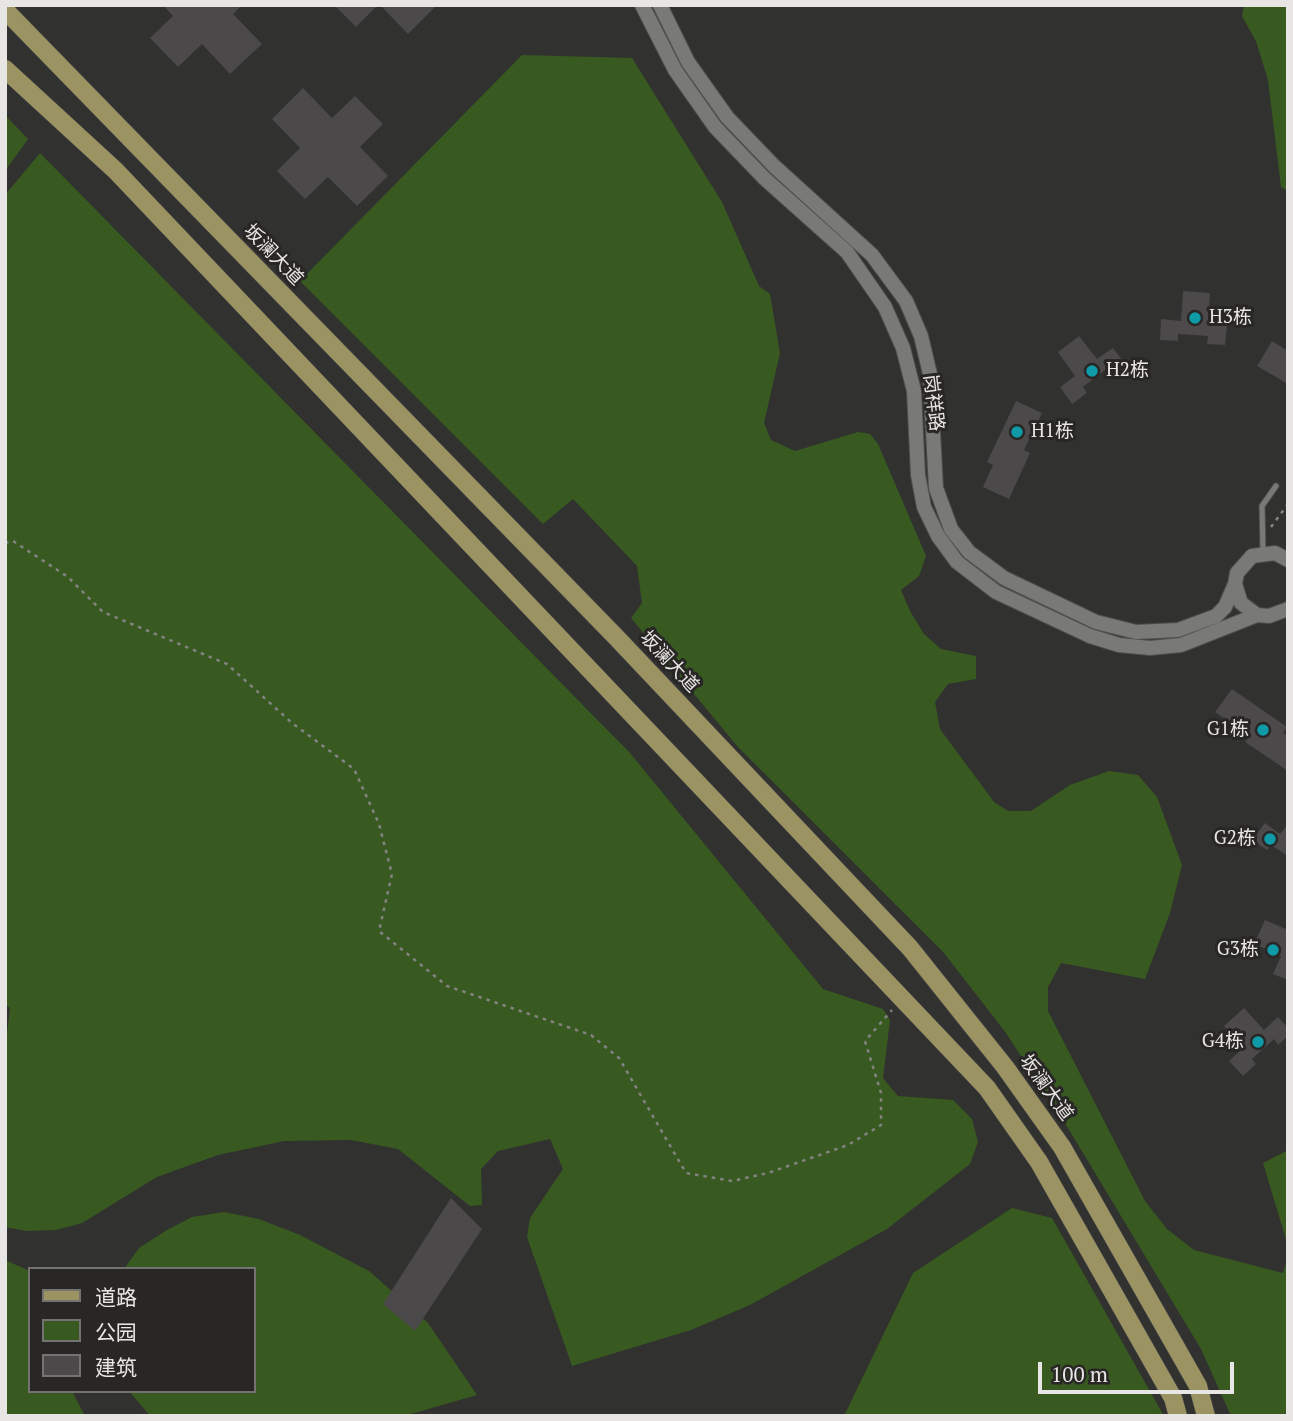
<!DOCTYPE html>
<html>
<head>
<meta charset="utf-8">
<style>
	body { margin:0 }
	#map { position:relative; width:1293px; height:1421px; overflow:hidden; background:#31312f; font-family:"PT Serif","Noto Sans SC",serif }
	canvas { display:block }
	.frame { position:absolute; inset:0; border:7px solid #e7e6e5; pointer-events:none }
	.legend { position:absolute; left:28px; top:1267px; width:228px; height:126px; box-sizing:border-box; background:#282725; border:2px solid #747372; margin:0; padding:9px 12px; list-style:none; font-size:21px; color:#e7e6e5 }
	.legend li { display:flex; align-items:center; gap:14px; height:35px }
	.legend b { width:35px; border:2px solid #747372 }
	.scale { position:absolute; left:1038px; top:1362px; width:196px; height:32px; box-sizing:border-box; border:4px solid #e7e6e5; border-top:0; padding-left:9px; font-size:21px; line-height:24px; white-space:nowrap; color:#e7e6e5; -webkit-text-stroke:5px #282725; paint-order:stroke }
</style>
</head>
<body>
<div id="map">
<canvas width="1293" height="1421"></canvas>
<div class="frame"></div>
<ul class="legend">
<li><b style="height:9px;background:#9c9363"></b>道路</li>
<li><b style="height:19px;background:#385a20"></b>公园</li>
<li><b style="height:19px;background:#4b494a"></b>建筑</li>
</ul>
<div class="scale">100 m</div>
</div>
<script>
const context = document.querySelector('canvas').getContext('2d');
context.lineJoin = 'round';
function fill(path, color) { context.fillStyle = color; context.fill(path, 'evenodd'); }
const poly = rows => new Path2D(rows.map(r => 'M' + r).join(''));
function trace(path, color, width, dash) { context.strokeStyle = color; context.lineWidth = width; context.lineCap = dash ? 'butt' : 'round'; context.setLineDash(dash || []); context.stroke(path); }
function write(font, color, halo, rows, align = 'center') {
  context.font = font + ' "PT Serif","Noto Sans SC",serif'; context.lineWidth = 6; context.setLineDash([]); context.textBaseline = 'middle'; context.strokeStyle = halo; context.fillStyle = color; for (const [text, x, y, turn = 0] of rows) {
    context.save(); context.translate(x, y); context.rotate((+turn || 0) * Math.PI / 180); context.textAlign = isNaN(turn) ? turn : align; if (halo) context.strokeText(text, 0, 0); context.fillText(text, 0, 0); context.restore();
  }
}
fill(poly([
	[1244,5,1288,5,1288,191,1281,187,1268,80,1256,41,1242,16],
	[522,55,632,58,722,202,759,286,770,294,780,353,764,423,771,440,795,451,858,432,870,434,878,444,926,556,919,576,901,590,910,611,924,634,941,649,976,656,976,679,948,684,935,702,940,729,994,802,1008,811,1031,811,1070,785,1109,771,1138,775,1157,797,1182,865,1170,913,1145,979,1061,963,1048,987,1048,1011,1145,1201,1167,1229,1194,1250,1283,1273,1288,1257,1288,1416,1231,1416,1201,1349,1068,1128,1006,1033,944,953,738,747,631,618,642,603,637,566,573,499,543,524,300,281],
	[5,115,28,139,5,171],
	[40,153,630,753,823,989,883,1009,890,1020,883,1078,898,1096,953,1100,972,1119,978,1142,970,1164,887,1229,750,1305,691,1330,572,1366,527,1237,530,1218,563,1169,550,1139,498,1151,481,1169,482,1205,470,1206,398,1149,351,1140,284,1141,218,1155,157,1177,82,1223,56,1230,26,1231,5,1227,5,1051,10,1008,5,1004,5,195],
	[1288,1150,1288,1246,1263,1163],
	[1012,1208,1052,1218,1164,1416,844,1416,913,1273],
	[224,1212,259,1219,300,1235,369,1271,428,1323,477,1395,404,1416,150,1416,129,1391,254,1391,254,1269,124,1269,139,1248,167,1230,192,1217],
	[5,1260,30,1271,30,1391,72,1391,85,1416,5,1416]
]), '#385a20');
fill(poly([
	[163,5,242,5,233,14,262,44,230,74,202,44,178,67,150,38,173,16],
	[334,5,378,5,356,27],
	[380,5,437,5,408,34],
	[303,88,332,118,355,96,383,124,360,147,388,176,357,206,328,177,305,199,277,171,300,148,272,119],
	[1183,291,1210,293,1208,323,1227,324,1225,345,1207,344,1208,336,1178,334,1178,341,1160,340,1161,319,1181,321],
	[1079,336,1097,359,1113,348,1125,364,1110,375,1106,369,1083,387,1087,393,1072,404,1060,387,1075,376,1058,352],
	[1272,341,1288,351,1288,384,1257,366],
	[1016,401,1042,413,1024,450,1030,453,1009,499,983,487,993,465,987,462],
	[1232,689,1287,727,1283,733,1288,736,1288,771,1245,742,1249,736,1215,712],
	[1265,823,1280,834,1288,824,1288,856,1271,845,1267,850,1252,840],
	[1265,920,1288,930,1288,980,1273,974,1281,956,1254,944],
	[1244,1008,1264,1030,1278,1017,1288,1028,1288,1036,1278,1045,1274,1039,1252,1059,1256,1064,1243,1076,1229,1061,1243,1048,1224,1026],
	[451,1198,482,1229,415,1331,383,1304]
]), '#4b494a');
const service = poly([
	[1263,552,1262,506,1276,486]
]);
const tertiary = poly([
	[642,5,675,70,715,127,764,178,847,252,885,307,903,348,914,391,918,475,924,507,938,536,957,562,996,592,1090,636,1119,645,1150,648,1181,645,1257,615],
	[660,5,688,62,727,117,774,166,872,255,906,301,921,336,930,374,936,488,951,529,969,552,1004,578,1096,622,1136,632,1178,630,1216,616,1225,607,1235,584],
	[1288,560,1275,553,1252,556,1237,573,1235,584,1241,603,1257,615,1269,616,1288,609]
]);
const primary = poly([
	[5,10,615,636,910,948,1005,1067,1062,1147,1198,1386,1206,1416],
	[5,69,116,171,987,1088,1039,1162,1173,1398,1178,1416]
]);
trace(service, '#4f4e4d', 7);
trace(tertiary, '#4f4e4d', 16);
trace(primary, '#4f4e4d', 19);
trace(poly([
	[1271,527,1288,504],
	[5,543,13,541,68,577,103,612,227,664,292,723,354,769,379,824,392,874,379,931,447,986,591,1035,619,1058,686,1173,732,1181,768,1173,848,1145,881,1125,881,1093,865,1041,892,1010]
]), '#838381', 2.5, [3.5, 5]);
trace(service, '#797976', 5);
trace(tertiary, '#797976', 14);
trace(primary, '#9c9363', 18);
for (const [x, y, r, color] of [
	[1195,318,7,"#0f9aa8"],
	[1092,371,7,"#0f9aa8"],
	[1017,432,7,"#0f9aa8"],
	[1263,730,7,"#0f9aa8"],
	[1270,839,7,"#0f9aa8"],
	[1273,950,7,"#0f9aa8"],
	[1258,1042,7,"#0f9aa8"]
]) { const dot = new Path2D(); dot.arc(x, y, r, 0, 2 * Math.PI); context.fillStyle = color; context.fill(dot); trace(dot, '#282725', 2.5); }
write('19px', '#e7e6e5', '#282725', [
	["坂澜大道",273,255,46],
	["岗祥路",933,403,83],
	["坂澜大道",669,662,47],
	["坂澜大道",1046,1088,54]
]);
write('19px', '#e7e6e5', '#282725', [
	["H3栋",1209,318,"left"],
	["H2栋",1106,371,"left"],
	["H1栋",1031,432,"left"],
	["G1栋",1249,730],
	["G2栋",1256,839],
	["G3栋",1259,950],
	["G4栋",1244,1042]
], 'right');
</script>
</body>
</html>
